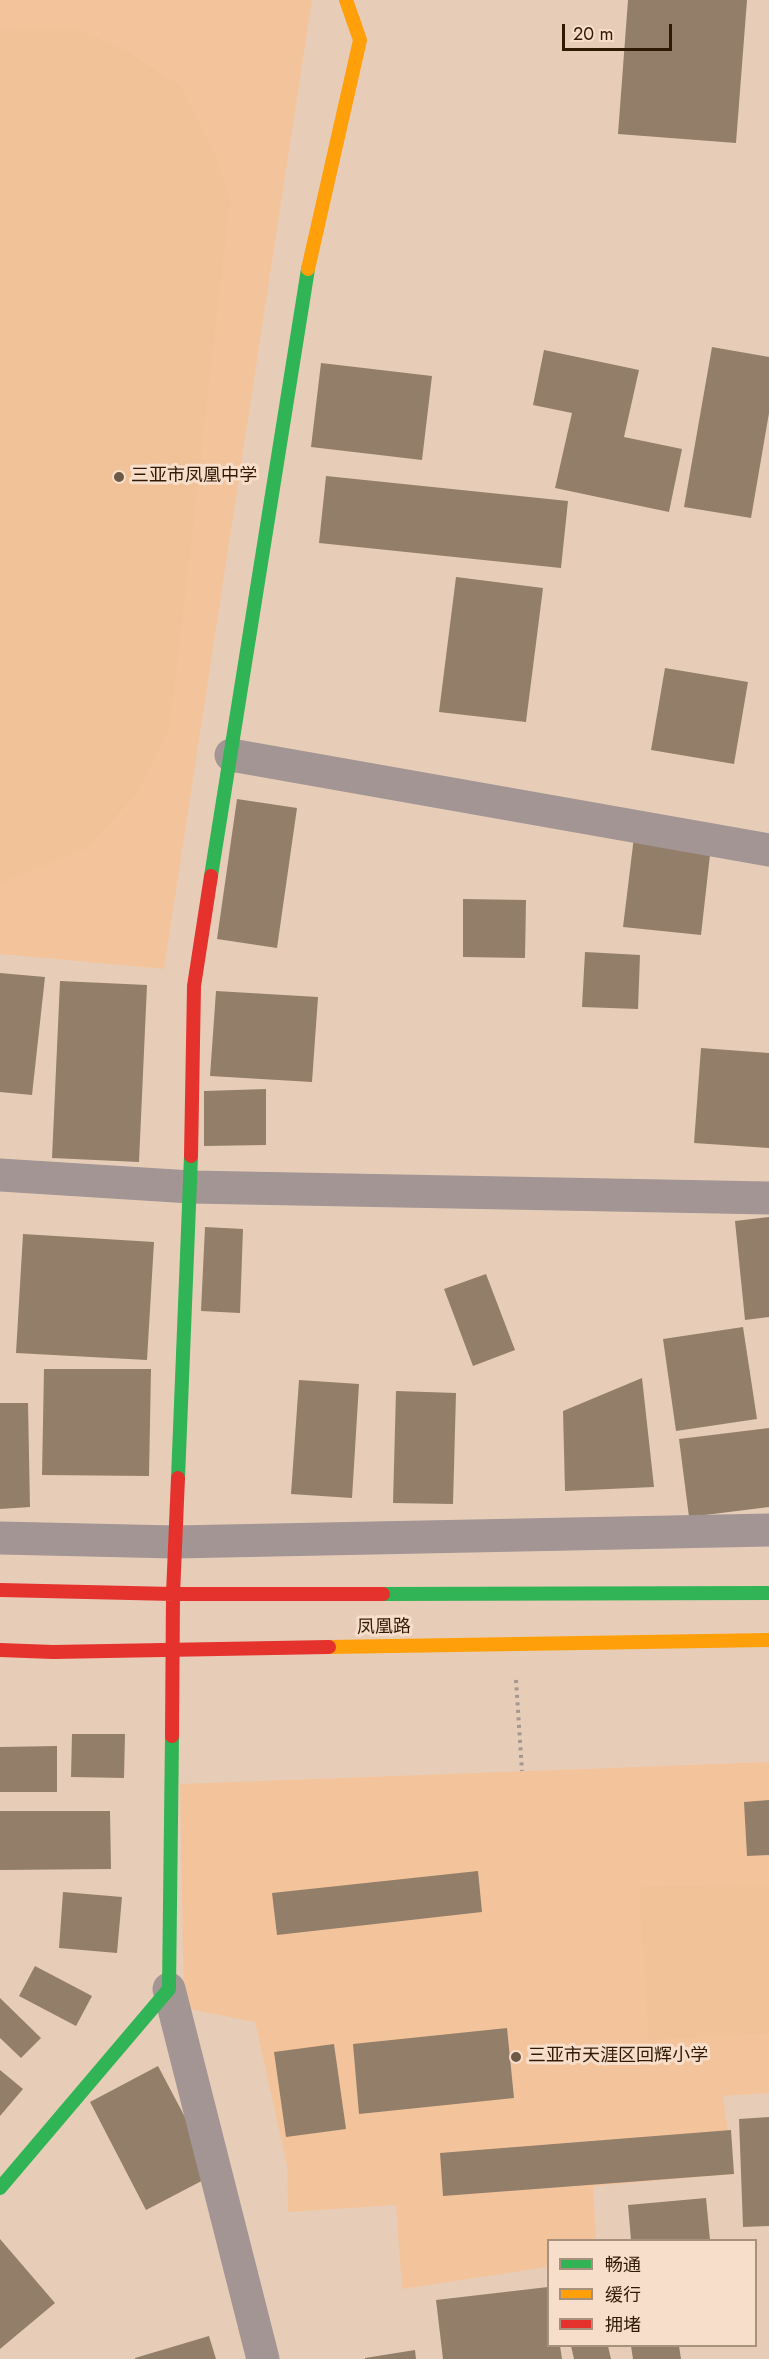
<!DOCTYPE html>
<html>
<head>
<meta charset="utf-8">
<style>
	body { margin:0 }
	#map { position:relative; width:769px; height:2359px; overflow:hidden; background:#e7cdb8; font-family:Jost,"Noto Sans SC",sans-serif }
	canvas { display:block }
	.legend { position:absolute; left:547px; top:2239px; width:210px; height:108px; box-sizing:border-box; background:#f7decb; border:2px solid #a7907c; margin:0; padding:8px 10px; list-style:none; font-size:18px; color:#301a06 }
	.legend li { display:flex; align-items:center; gap:12px; height:30px }
	.legend b { width:30px; border:2px solid #a7907c }
	.scale { position:absolute; left:562px; top:24px; width:110px; height:27px; box-sizing:border-box; border:3px solid #301a06; border-top:0; padding-left:8px; font-size:18px; line-height:21px; white-space:nowrap; color:#301a06; -webkit-text-stroke:4px #f7decb; paint-order:stroke }
</style>
</head>
<body>
<div id="map">
<canvas width="769" height="2359"></canvas>
<ul class="legend">
<li><b style="height:8px;background:#30b455"></b>畅通</li>
<li><b style="height:8px;background:#ff9f0a"></b>缓行</li>
<li><b style="height:8px;background:#e5322d"></b>拥堵</li>
</ul>
<div class="scale">20 m</div>
</div>
<script>
const context = document.querySelector('canvas').getContext('2d');
context.lineJoin = 'round';
function fill(path, color) { context.fillStyle = color; context.fill(path, 'evenodd'); }
const poly = rows => new Path2D(rows.map(r => 'M' + r).join(''));
function trace(path, color, width, dash) { context.strokeStyle = color; context.lineWidth = width; context.lineCap = dash ? 'butt' : 'round'; context.setLineDash(dash || []); context.stroke(path); }
function write(font, color, halo, rows, align = 'center') {
  context.font = font + ' Jost,"Noto Sans SC",sans-serif'; context.lineWidth = 6; context.setLineDash([]); context.textBaseline = 'middle'; context.strokeStyle = halo; context.fillStyle = color; for (const [text, x, y, turn = 0] of rows) {
    context.save(); context.translate(x, y); context.rotate((+turn || 0) * Math.PI / 180); context.textAlign = isNaN(turn) ? turn : align; if (halo) context.strokeText(text, 0, 0); context.fillText(text, 0, 0); context.restore();
  }
}
fill(poly([
	[0,0,312,0,164,969,0,954],
	[769,1762,769,2093,723,2096,734,2174,593,2186,596,2240,548,2240,548,2267,402,2289,396,2205,288,2212,287,2165,255,2022,184,2008,180,1784]
]), '#f3c49b');
fill(poly([
	[75,27,130,53,182,87,216,158,230,199,170,727,137,793,87,848,0,884,0,29],
	[769,1884,769,2033,649,2040,639,1887]
]), '#f1c198');
fill(poly([
	[628,0,747,0,736,143,618,134],
	[712,347,769,357,769,413,751,518,684,507],
	[544,350,639,370,624,437,682,449,669,512,555,488,572,413,533,405],
	[321,363,432,376,422,460,311,447],
	[326,476,568,501,561,568,319,543],
	[456,577,543,588,526,722,439,712],
	[665,668,748,682,734,764,651,750],
	[237,799,297,808,277,948,217,939],
	[634,837,711,846,701,935,623,927],
	[463,899,526,900,525,958,463,957],
	[585,952,640,955,638,1009,582,1007],
	[0,973,45,977,32,1095,0,1092],
	[60,981,147,985,139,1162,52,1158],
	[216,991,318,997,312,1082,210,1076],
	[701,1048,769,1053,769,1148,694,1143],
	[266,1089,266,1145,204,1146,204,1091],
	[769,1217,769,1317,745,1320,735,1221],
	[205,1227,243,1229,240,1313,201,1311],
	[23,1234,154,1242,147,1360,16,1353],
	[486,1274,515,1350,473,1366,444,1289],
	[743,1327,757,1419,676,1431,663,1339],
	[44,1369,151,1369,149,1476,42,1475],
	[642,1378,654,1487,565,1491,563,1411],
	[299,1380,359,1384,352,1498,291,1494],
	[396,1391,456,1393,453,1504,393,1503],
	[0,1403,28,1403,30,1507,0,1509],
	[769,1428,769,1507,689,1517,679,1439],
	[72,1734,125,1734,124,1778,71,1777],
	[57,1746,57,1792,0,1792,0,1747],
	[769,1800,769,1855,747,1856,744,1802],
	[0,1811,110,1811,111,1869,0,1870],
	[478,1871,482,1912,277,1935,272,1893],
	[63,1892,122,1897,117,1953,59,1948],
	[35,1966,92,1996,76,2026,19,1996],
	[0,1998,41,2038,21,2058,0,2038],
	[507,2028,514,2098,359,2114,353,2044],
	[334,2044,346,2129,286,2137,274,2052],
	[158,2066,215,2174,146,2210,90,2102],
	[0,2070,23,2089,0,2116],
	[769,2117,769,2226,743,2227,739,2119],
	[731,2130,734,2174,443,2196,440,2153],
	[706,2198,710,2240,631,2240,628,2205],
	[0,2239,55,2303,0,2349],
	[548,2287,548,2346,560,2346,562,2359,443,2359,436,2300],
	[209,2336,216,2359,135,2359,135,2358],
	[571,2346,608,2346,611,2359,574,2359],
	[631,2346,679,2346,681,2359,633,2359],
	[415,2350,416,2359,365,2359,365,2358]
]), '#937e6a');
trace(poly([
	[516,1680,522,1771]
]), '#a59691', 4, [3, 4.5]);
trace(poly([
	[231,755,769,850],
	[0,1175,191,1187,769,1198],
	[0,1538,175,1542,769,1530],
	[169,1989,263,2359]
]), '#a29594', 33);
trace(poly([
	[211,876,308,269],
	[178,1478,191,1156],
	[383,1594,769,1593],
	[0,2188,169,1989,172,1736]
]), '#30b455', 14);
trace(poly([
	[308,269,360,40,346,0],
	[329,1647,769,1640]
]), '#ff9f0a', 14);
trace(poly([
	[191,1156,194,986,211,876],
	[0,1590,173,1594,383,1594],
	[0,1650,53,1652,329,1647],
	[172,1736,173,1594,178,1478]
]), '#e5322d', 14);
for (const [x, y, r, color] of [
	[119,477,6,"#705944"],
	[516,2057,6,"#705944"]
]) { const dot = new Path2D(); dot.arc(x, y, r, 0, 2 * Math.PI); context.fillStyle = color; context.fill(dot); trace(dot, '#f7decb', 2); }
write('18px', '#301a06', '#f7decb', [
	["三亚市凤凰中学",131,477],
	["三亚市天涯区回辉小学",528,2057]
], 'left');
write('18px', '#301a06', '#f7decb', [
	["凤凰路",384,1628,-1]
]);
</script>
</body>
</html>
